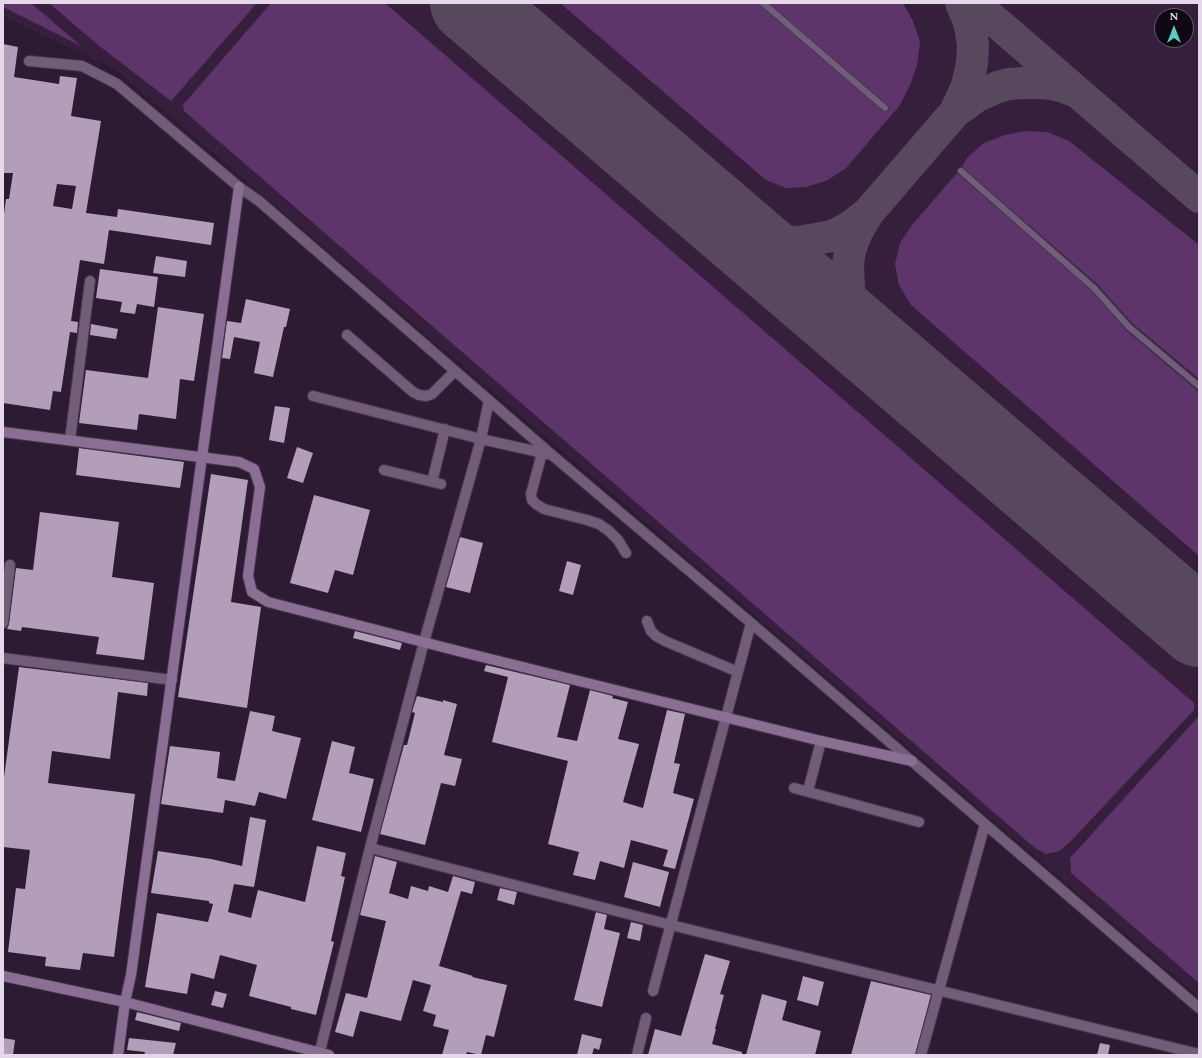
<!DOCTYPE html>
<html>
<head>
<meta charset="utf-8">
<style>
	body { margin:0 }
	#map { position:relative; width:1202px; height:1058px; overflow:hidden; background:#2c1b32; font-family:Spectral,serif }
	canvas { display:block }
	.frame { position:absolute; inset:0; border:4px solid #e5d9e9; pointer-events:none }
	.north { position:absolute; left:1154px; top:8px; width:40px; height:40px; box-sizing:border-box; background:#100913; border:1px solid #655c69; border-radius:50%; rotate:0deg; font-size:11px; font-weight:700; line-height:16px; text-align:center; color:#e5d9e9 }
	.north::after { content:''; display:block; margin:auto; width:14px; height:18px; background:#57cec1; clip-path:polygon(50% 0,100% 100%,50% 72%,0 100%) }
</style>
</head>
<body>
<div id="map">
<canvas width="1202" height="1058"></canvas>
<div class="frame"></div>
<div class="north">N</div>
</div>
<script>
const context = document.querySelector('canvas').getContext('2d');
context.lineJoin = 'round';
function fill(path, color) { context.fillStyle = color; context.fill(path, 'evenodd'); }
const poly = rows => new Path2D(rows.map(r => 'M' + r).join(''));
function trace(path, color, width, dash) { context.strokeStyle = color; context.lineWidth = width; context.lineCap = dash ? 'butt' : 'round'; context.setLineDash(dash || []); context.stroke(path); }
fill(poly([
	[3,3,1199,3,1199,997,670,543,116,70,3,16],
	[1162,16,1186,16,1186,40,1162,40]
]), '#351f3d');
fill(poly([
	[3,3,31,3,81,46,3,7],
	[49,3,257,3,171,101,98,45],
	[271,3,385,3,1194,703,1194,710,1070,842,1059,851,1046,854,1035,848,184,111,183,105],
	[560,3,903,3,913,21,920,42,917,65,911,83,900,105,846,168,828,180,806,187,786,188,766,180],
	[1026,131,1047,132,1069,141,1199,245,1199,379,1133,324,1097,284,962,167,967,158,984,143,1005,135],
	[957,173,1091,290,1128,332,1199,392,1199,556,911,305,899,285,895,264,900,243,912,225],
	[1199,716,1199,983,1071,873,1070,858]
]), '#5d356b');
trace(poly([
	[974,3,1199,197],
	[955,112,967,86,972,63,973,45,971,32,968,19,961,3],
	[868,213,857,232,850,250,848,264,849,288,850,298,857,317,869,338,882,355],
	[725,221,751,235,773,241,799,242,832,236,850,227,868,213,955,112,977,96,998,87,1009,84,1023,83,1039,83,1052,84,1064,87,1077,92],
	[1179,610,1199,617]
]), '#58485e', 32);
trace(poly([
	[470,3,1199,627]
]), '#58485e', 80);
fill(poly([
	[3,44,18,47,14,77,59,84,60,76,77,78,71,116,101,121,86,213,117,217,118,209,214,223,211,245,109,230,104,264,80,260,71,321,78,322,77,333,70,332,61,392,53,391,50,410,3,403,3,221,6,199,9,199,13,173,3,173],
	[57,184,76,186,72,209,53,206],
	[156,256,187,261,185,277,153,273],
	[100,269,158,277,154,307,137,304,135,314,120,312,122,302,96,298],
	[246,299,290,309,286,327,284,327,273,377,254,373,260,342,234,337,230,359,222,358,227,321,241,323],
	[158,307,204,314,194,381,180,379,176,419,139,414,137,430,79,423,86,370,148,378],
	[91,324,118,329,116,339,90,335],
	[275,406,290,408,284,443,269,440],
	[297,447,313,453,303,483,287,478],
	[79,448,184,462,180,488,76,475],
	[211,474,248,480,231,602,261,607,247,708,178,697],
	[314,495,370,510,353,575,335,570,328,593,290,583],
	[40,512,119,522,112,577,154,583,144,660,96,654,99,637,22,627,21,631,7,629,9,624,16,568,33,570],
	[460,537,483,543,470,593,446,587],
	[567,561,581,565,573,595,559,591],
	[355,631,402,643,400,650,353,638],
	[486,665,570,685,557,737,577,741,590,690,613,696,612,698,628,702,618,739,639,744,623,802,643,808,667,710,685,714,674,763,680,764,673,793,694,799,675,869,663,866,668,850,631,840,624,868,600,861,595,880,573,875,579,852,548,844,568,761,492,742,508,677,484,671],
	[19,667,148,683,147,696,118,692,110,759,52,751,48,783,135,794,114,957,83,953,80,970,45,966,46,957,8,952,16,888,25,889,30,850,3,847,3,777,4,777],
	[417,696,443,702,443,700,457,704,444,755,462,759,455,786,441,783,425,845,380,834,404,745,407,745,415,713,412,712],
	[250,711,275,716,272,731,301,738,286,799,259,792,255,806,225,800,223,813,161,804,170,746,220,752,217,778,235,781],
	[332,741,355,747,349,773,374,779,361,832,312,820],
	[250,817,266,820,254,887,234,884,228,912,251,918,258,890,305,902,317,846,346,853,341,876,345,877,331,941,334,942,316,1015,291,1009,291,1007,249,996,257,965,220,955,214,979,191,973,187,994,145,987,157,913,208,922,213,904,209,903,209,901,151,893,158,851,211,859,242,866],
	[375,856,397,862,389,893,408,899,411,886,428,891,429,886,448,892,453,876,475,882,472,894,461,891,439,966,473,976,472,977,507,985,494,1037,486,1035,481,1055,467,1052,466,1055,442,1055,449,1030,433,1026,436,1015,423,1011,431,985,413,980,401,1021,360,1011,353,1037,335,1032,346,993,367,998,386,921,360,915],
	[633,862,669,872,660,907,624,897],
	[500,888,517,892,514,905,497,900],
	[596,912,607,915,604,929,620,933,602,1007,574,1000],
	[631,922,643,925,640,941,627,938],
	[705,954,730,961,720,994,724,995,715,1029,716,1029,712,1044,742,1052,742,1055,648,1055,655,1029,681,1036],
	[803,976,824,982,818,1006,797,1000],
	[871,981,931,995,915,1055,851,1055],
	[215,991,227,994,223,1008,211,1005],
	[762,994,787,1001,782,1020,821,1031,815,1055,746,1055],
	[137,1012,181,1023,179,1031,135,1020],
	[582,1034,602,1039,599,1050,594,1048,592,1055,577,1055],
	[3,1038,15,1040,13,1055,3,1055],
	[129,1038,176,1043,173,1055,144,1055,145,1052,127,1050],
	[1100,1043,1110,1045,1108,1055,1097,1055]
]), '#b29dbb');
const lane = poly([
	[763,3,885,108],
	[961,171,1094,288,1129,327,1199,386]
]);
const street = poly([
	[29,61,82,66,117,84,239,187,259,201,552,455,751,623,1199,1008],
	[347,335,413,392,419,395,426,396,432,394,455,371],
	[313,396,481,439,552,455],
	[70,440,90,281],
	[542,453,531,494,532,500,536,504,544,509,587,520,599,524,609,531,618,540,626,553],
	[384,470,441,484],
	[432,482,445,429],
	[647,621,651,631,656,636,665,641,738,672],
	[3,623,10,565],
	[3,658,172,680],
	[794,788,919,822],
	[808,791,821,741],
	[370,848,671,925,1199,1054],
	[653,991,751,623],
	[319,1055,370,848,424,642,481,439,489,400],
	[637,1055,646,1018],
	[921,1055,985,824]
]);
const secondary = poly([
	[3,432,239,462,254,469,260,487,248,576,252,592,268,602,458,651,821,741,912,761],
	[3,976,125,1002,329,1055],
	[118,1055,125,1002,131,975,239,187]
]);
trace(lane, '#46384c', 8);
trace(street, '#46384c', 12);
trace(secondary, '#46384c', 12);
trace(lane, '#715d79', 6);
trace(street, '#715d79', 10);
trace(secondary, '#8a6e94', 10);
</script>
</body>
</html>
